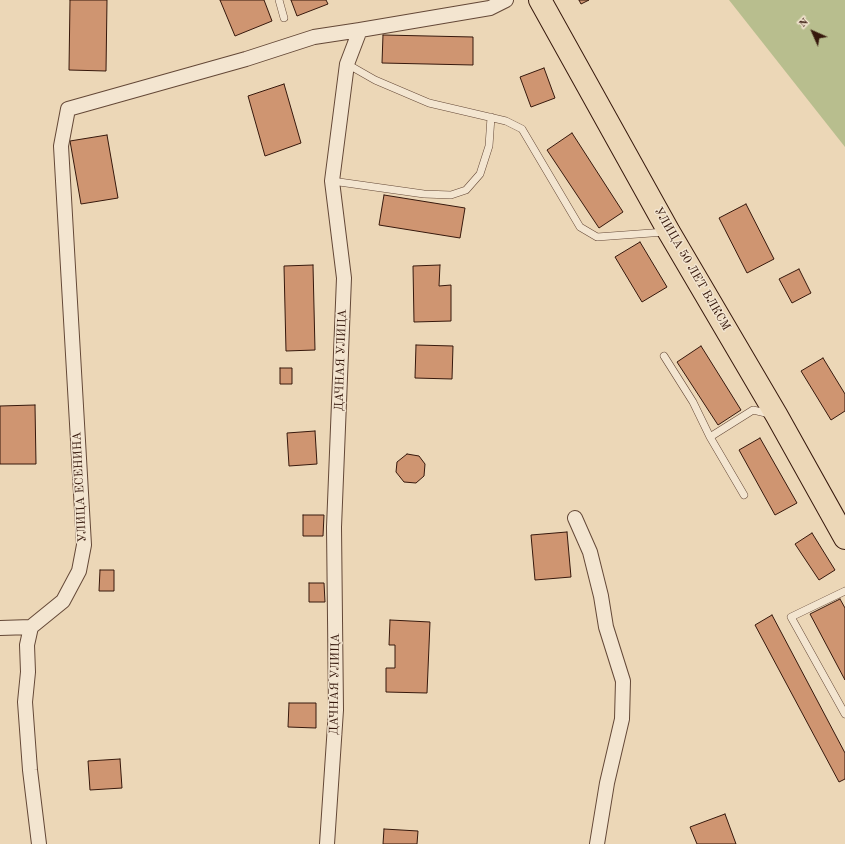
<!DOCTYPE html>
<html>
<head>
<meta charset="utf-8">
<style>
	body { margin:0 }
	#map { position:relative; width:845px; height:844px; overflow:hidden; background:#ecd7b7; font-family:"Old Standard TT",serif }
	canvas { display:block }
	.north { position:absolute; left:793px; top:12px; width:40px; height:40px; -webkit-text-stroke:3px #f3e5d0; paint-order:stroke; rotate:315deg; font-size:11px; font-weight:700; line-height:16px; text-align:center; color:#36180c }
	.north::after { content:''; display:block; margin:auto; width:14px; height:18px; background:#36180c; clip-path:polygon(50% 0,100% 100%,50% 72%,0 100%) }
</style>
</head>
<body>
<div id="map">
<canvas width="845" height="844"></canvas>
<div class="north">N</div>
</div>
<script>
const context = document.querySelector('canvas').getContext('2d');
context.lineJoin = 'round';
function fill(path, color) { context.fillStyle = color; context.fill(path, 'evenodd'); }
const poly = rows => new Path2D(rows.map(r => 'M' + r).join(''));
function trace(path, color, width, dash) { context.strokeStyle = color; context.lineWidth = width; context.lineCap = dash ? 'butt' : 'round'; context.setLineDash(dash || []); context.stroke(path); }
function write(font, color, halo, rows, align = 'center') {
  context.font = font + ' "Old Standard TT",serif'; context.lineWidth = 3; context.setLineDash([]); context.textBaseline = 'middle'; context.strokeStyle = halo; context.fillStyle = color; for (const [text, x, y, turn = 0] of rows) {
    context.save(); context.translate(x, y); context.rotate((+turn || 0) * Math.PI / 180); context.textAlign = isNaN(turn) ? turn : align; if (halo) context.strokeText(text, 0, 0); context.fillText(text, 0, 0); context.restore();
  }
}
fill(poly([
	[729,0,845,0,845,147]
]), '#b8be8e');
const building = poly([
	[70,0,107,0,106,71,69,70,70,0],
	[220,0,264,0,272,21,235,36,220,0],
	[291,0,326,0,328,4,297,16,291,0],
	[579,0,589,0,581,4,579,0],
	[383,35,473,37,473,65,382,63,383,35],
	[544,68,555,98,531,107,520,77,544,68],
	[284,84,301,143,265,156,248,96,284,84],
	[572,133,623,212,599,228,547,150,572,133],
	[107,135,118,198,81,204,70,141,107,135],
	[384,195,465,208,460,238,379,225,384,195],
	[746,204,774,259,747,273,719,218,746,204],
	[640,242,667,287,642,302,615,257,640,242],
	[313,265,315,350,286,351,284,266,313,265],
	[440,265,439,286,451,285,451,321,414,322,413,266,440,265],
	[799,269,811,293,792,303,779,279,799,269],
	[416,345,453,346,452,379,415,378,416,345],
	[701,346,741,410,718,425,677,362,701,346],
	[823,358,845,394,845,411,831,420,801,371,823,358],
	[280,368,292,368,292,384,280,384,280,368],
	[35,405,36,464,0,464,0,406,35,405],
	[315,431,317,464,289,466,287,433,315,431],
	[760,438,797,503,775,515,739,450,760,438],
	[407,454,419,456,425,464,424,476,416,483,404,482,396,472,397,462,407,454],
	[303,515,324,515,323,536,303,536,303,515],
	[567,532,571,577,535,580,531,535,567,532],
	[812,533,835,570,819,580,795,544,812,533],
	[100,570,114,570,114,591,99,591,100,570],
	[309,583,324,583,325,602,309,602,309,583],
	[840,599,845,608,845,680,810,614,840,599],
	[772,615,845,753,845,779,839,782,755,625,772,615],
	[390,620,430,622,427,693,386,692,386,668,395,668,395,645,389,645,390,620],
	[289,703,316,703,316,728,288,727,289,703],
	[120,759,122,788,90,790,88,761,120,759],
	[725,814,736,844,697,844,690,827,725,814],
	[384,829,418,831,417,844,383,844,384,829]
]);
fill(building, '#cf9571');
trace(building, '#36180c', 1);
const service = poly([
	[279,0,284,18],
	[347,64,375,80,429,103,506,121,522,129,580,227,597,237,665,232],
	[332,181,424,194,451,195,466,190,480,174,489,146,491,117],
	[664,356,693,402,710,437],
	[744,495,710,437,753,410,770,414],
	[845,591,791,617,845,714]
]);
const minor = poly([
	[575,518,590,552,601,596,606,627,623,681,622,719,607,783,597,844],
	[0,628,31,627],
	[39,844,30,770,25,702,28,672,27,645,31,627,63,601,79,571,84,545,61,146,68,109,246,59,314,37,360,30],
	[327,844,336,710,334,527,344,278,332,181,347,64,360,30,490,8,506,0]
]);
const primary = poly([
	[540,0,669,232,777,416,845,538]
]);
trace(service, '#644837', 8);
trace(minor, '#644837', 16);
trace(primary, '#36180c', 24);
trace(service, '#f3e5d0', 7);
trace(minor, '#f3e5d0', 14);
trace(primary, '#ecd7b7', 22);
write('12px', '#36180c', '#f3e5d0', [
	["УЛИЦА 50 ЛЕТ ВЛКСМ",692,269,60],
	["ДАЧНАЯ УЛИЦА",341,360,-88],
	["УЛИЦА ЕСЕНИНА",80,487,-93],
	["ДАЧНАЯ УЛИЦА",335,684,-89]
]);
</script>
</body>
</html>
